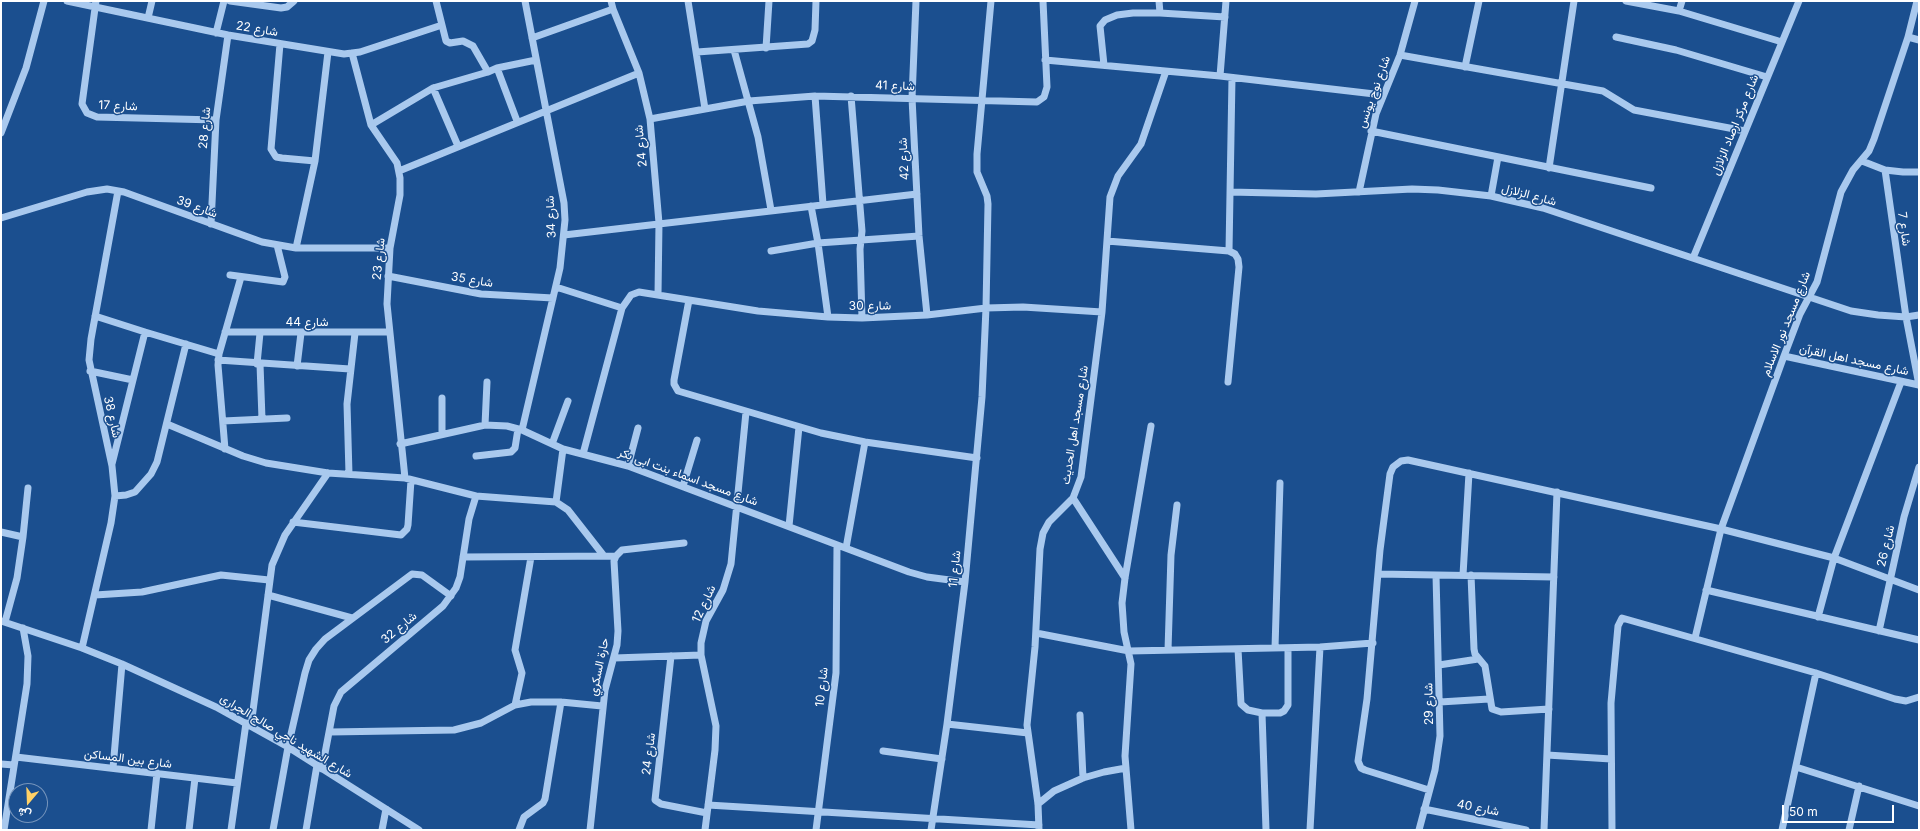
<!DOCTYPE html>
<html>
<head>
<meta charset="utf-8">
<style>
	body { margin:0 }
	#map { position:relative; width:1920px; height:831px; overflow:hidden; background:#1b4f8f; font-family:Inter,Vazirmatn,sans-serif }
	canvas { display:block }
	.frame { position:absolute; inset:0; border:2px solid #fff; pointer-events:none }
	.north { position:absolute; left:8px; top:783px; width:40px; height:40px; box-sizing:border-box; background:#1b4f8f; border:1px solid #7695bc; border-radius:50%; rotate:199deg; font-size:11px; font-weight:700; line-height:16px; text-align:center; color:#fff }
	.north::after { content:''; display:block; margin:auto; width:14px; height:18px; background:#ffd166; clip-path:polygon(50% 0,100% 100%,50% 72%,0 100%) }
	.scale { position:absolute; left:1782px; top:805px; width:112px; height:18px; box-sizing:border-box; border:2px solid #fff; border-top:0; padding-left:5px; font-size:12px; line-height:14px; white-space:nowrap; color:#fff; -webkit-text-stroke:3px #1b4f8f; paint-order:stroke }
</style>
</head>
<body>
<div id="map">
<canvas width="1920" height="831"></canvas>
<div class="frame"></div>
<div class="north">ش</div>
<div class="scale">50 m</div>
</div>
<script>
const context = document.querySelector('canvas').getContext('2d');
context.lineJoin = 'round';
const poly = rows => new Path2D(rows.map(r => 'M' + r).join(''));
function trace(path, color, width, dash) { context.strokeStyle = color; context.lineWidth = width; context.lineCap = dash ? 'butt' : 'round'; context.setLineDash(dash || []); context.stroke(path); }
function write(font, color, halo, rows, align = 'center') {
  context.font = font + ' Inter,Vazirmatn,sans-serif'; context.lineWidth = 3; context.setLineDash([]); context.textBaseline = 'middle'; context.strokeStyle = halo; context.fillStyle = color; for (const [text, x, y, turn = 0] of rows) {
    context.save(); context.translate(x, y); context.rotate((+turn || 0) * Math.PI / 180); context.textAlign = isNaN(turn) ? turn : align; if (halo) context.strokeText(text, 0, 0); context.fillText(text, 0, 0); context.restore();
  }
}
trace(poly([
	[67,1,228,35,344,54,360,52,442,25],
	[96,1,82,104,87,113,97,117,216,120],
	[230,1,281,8,287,7,294,1],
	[436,1,446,41,450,43,463,41,473,46,488,72],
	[611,1,613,9,639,73,650,119,659,223,658,295],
	[688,1,705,109],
	[916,1,912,98,919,236,927,315],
	[1159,1,1160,13],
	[1626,1,1679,11,1782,42],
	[1679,11,1682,1],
	[148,18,152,1],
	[216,33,224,1],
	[1616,37,1676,50,1767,77],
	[1908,37,1919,40],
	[532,38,613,9],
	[280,44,271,149,276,157,282,158,315,161],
	[766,48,769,1],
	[734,50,758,137,771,210],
	[697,52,808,44,812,41,815,30,816,1],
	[352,53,371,125,397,163,400,178,400,195,390,248,387,304,405,478],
	[1400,55,1603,91,1634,110,1745,131],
	[1045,60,1220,76,1383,95],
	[1104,65,1100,26,1105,20,1117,15,1133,13,1160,13,1225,17],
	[1465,67,1479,1],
	[497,68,517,121],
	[1220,76,1226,1],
	[433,88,458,146],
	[815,96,823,204],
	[851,96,862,231,860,249,862,318],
	[650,119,749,101,815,96,1037,102,1044,97,1047,87,1043,1],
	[371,125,433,88,488,72,497,68,536,60],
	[1371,131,1651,188],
	[1,133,26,68,44,1],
	[1862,161,1885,170,1903,172,1919,172],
	[1549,168,1574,1],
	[1885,170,1906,317,1919,385],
	[399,171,639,73],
	[1230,192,1316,194,1412,189,1438,190,1491,196,1543,208,1851,311,1878,315,1906,317,1919,315],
	[1359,192,1376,114,1400,55,1415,1],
	[1491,196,1498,157],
	[811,206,818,243,828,317],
	[1,218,87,192,107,189,124,192,262,242,296,248,390,248],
	[211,224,216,120,228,35],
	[564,235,917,194],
	[1107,241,1229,251,1235,254,1238,259,1239,267,1228,382],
	[296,248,315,161,328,52],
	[771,251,818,243,919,236],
	[1229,251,1232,78],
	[1693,258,1799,1],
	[230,275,283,282,285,277,277,245],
	[388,276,481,294,553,298],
	[556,287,622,308],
	[689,300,674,380,674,384,678,391,821,433,865,442,977,458],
	[95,316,145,332,112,464],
	[145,332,219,354],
	[225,332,388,332],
	[1784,356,1919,385],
	[218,360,350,369],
	[257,364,260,333],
	[260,364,262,419],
	[297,366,301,333],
	[90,371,133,380],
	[223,421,287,418],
	[167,424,243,456,266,463,328,473,405,478,476,496,556,502,568,510,604,556],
	[485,425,487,382],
	[522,430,560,268,565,220,564,203,525,1],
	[442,434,442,398],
	[400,444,485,425,507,426,522,430,563,449,628,466,909,572,927,577,965,582],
	[552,444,568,401],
	[225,449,218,365,219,354,241,277],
	[583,454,622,308,631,295,639,292,758,311,828,317,862,318,927,315,986,308,1023,307,1102,312],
	[476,456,511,452,515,448,518,429],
	[628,466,638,428],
	[349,474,347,404,355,333],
	[683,486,697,440],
	[115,496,126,495,135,492,151,474,157,462,186,344],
	[1073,498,1125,578],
	[556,502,563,449],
	[293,522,401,535,407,529,408,525,411,480],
	[789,526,799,427],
	[1,532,23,537],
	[846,548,865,442],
	[463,557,616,556],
	[1378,574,1554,577],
	[1463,575,1469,473],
	[1471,575,1474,649,1475,654,1485,666,1492,709,1501,712,1549,709],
	[1706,590,1919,640],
	[95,595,142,592,221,575,269,580],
	[268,595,352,618],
	[1818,617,1834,558,1901,382],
	[1,621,82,648,122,664,216,707,288,747,419,830],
	[5,622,17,578,23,537,28,488],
	[1879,631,1904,517,1919,467],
	[1036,633,1129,651,1320,647,1373,643],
	[1695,638,1721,529,1784,356,1800,314,1817,282,1841,192,1853,170,1869,151,1874,139,1908,37,1917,1],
	[82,648,111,523,115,496,112,466,89,360,91,339,118,191],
	[1275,648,1280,483],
	[1238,649,1241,704,1248,710,1262,713,1280,713,1284,711,1288,705,1288,648],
	[1168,650,1171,555,1177,505],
	[671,656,655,800,661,804,707,813],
	[614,658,701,655],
	[1439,665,1478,659],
	[1440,702,1489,699],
	[515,705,522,673,515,650,531,557],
	[1262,713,1266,830],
	[1080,715,1083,778],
	[947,724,1028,733],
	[251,726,272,565,285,535,328,473],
	[330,732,454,730,481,723,515,705,531,702,561,702,602,706],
	[883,751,942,759],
	[1547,755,1611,759],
	[16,757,237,783],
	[1,764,14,765],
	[1796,767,1919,806],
	[113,768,122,664],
	[322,769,334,706,341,692,443,606,456,588,460,577,469,519,476,496],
	[1429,790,1365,770,1361,768,1358,761,1367,699,1380,550,1390,474,1393,467,1401,461,1408,460,1721,529,1834,558,1919,590],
	[1038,804,1054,791,1083,778,1104,772,1126,768],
	[708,805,1039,825],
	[1424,809,1526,830],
	[4,830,27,684,28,656,23,628],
	[151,830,157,773],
	[189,830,195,778],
	[231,830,246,723],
	[273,830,288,747,305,673,309,660,316,649,325,639,412,574,422,575,451,596],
	[306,830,317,765],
	[382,830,386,809],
	[519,830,524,817,543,803,545,799,561,702],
	[590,830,605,690,617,645,618,631,614,561,616,556,622,550,684,543],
	[705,830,715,750,716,726,701,655,701,643,706,621,723,590,731,564,746,412],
	[816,830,836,673,837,545],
	[931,830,947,724,965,582,982,397,986,308,988,204,987,196,977,172,977,154,991,1],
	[1039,830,1038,804,1027,725,1035,647,1040,549,1043,533,1049,522,1073,498,1081,477,1102,312,1110,197,1118,176,1141,144,1166,71],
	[1131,830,1125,756,1131,664,1124,632,1122,603,1125,578,1151,426],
	[1310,830,1320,647],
	[1419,830,1435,770,1440,736,1436,575],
	[1544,830,1557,492],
	[1612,830,1611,703,1618,626,1622,618,1816,673,1895,699,1906,701,1919,697],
	[1782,830,1816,673],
	[1849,830,1859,786]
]), '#a9c9ee', 7);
write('12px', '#fff', '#1b4f8f', [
	["شارع 22",257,29,9],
	["شارع 41",895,86,2],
	["شارع نوح يونس",1374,92,-70],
	["شارع 17",118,106,2],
	["شارع مركز ارصاد الزلازل",1735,125,-68],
	["شارع 28",205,128,-85],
	["شارع 24",641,146,-96],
	["شارع 42",904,159,-93],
	["شارع الزلازل",1529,195,15],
	["شارع 39",197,207,20],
	["شارع 34",551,217,-93],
	["شارع 7",1904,229,82],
	["شارع 23",379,259,-84],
	["شارع 35",472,280,9],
	["شارع 30",870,306,-1],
	["شارع 44",307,322],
	["شارع مسجد نور الاسلام",1786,324,-68],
	["شارع مسجد اهل القرآن",1854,360,12],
	["شارع 38",112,417,77],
	["شارع مسجد اهل الحديث",1075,425,-81],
	["شارع مسجد اسماء بنت ابى بكر",688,477,20],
	["شارع 26",1886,546,-77],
	["شارع 11",955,569,-84],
	["شارع 12",704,604,-65],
	["شارع 32",399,628,-40],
	["حارة السكري",599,667,-78],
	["شارع 10",822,687,-84],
	["شارع 29",1429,704,-91],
	["شارع الشهيد ناجي صالح الجرارى",286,736,31],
	["شارع 24",649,754,-83],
	["شارع بين المساكن",128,759,7],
	["شارع 40",1478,808,11]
]);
</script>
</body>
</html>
